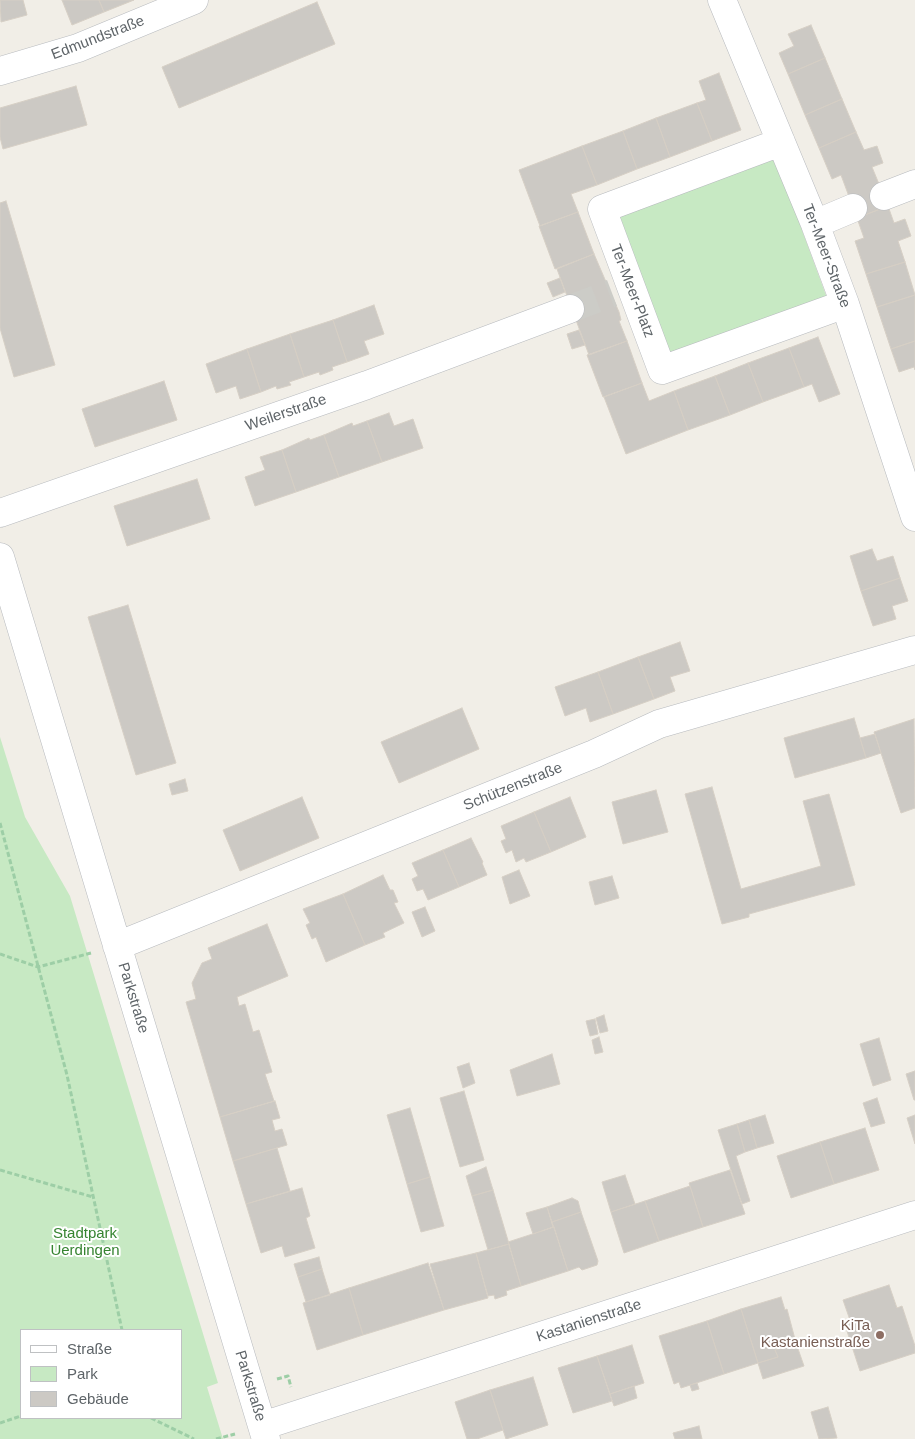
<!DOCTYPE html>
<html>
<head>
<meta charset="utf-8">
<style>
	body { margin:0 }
	#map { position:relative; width:915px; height:1439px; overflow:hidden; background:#f1eee7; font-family:Helvetica,sans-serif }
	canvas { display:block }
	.legend { position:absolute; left:20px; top:1329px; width:162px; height:90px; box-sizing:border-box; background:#fff; border:1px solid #bfc1c3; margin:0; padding:6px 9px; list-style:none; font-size:15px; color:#5e6468 }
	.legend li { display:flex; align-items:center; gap:10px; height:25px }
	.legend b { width:25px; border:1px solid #bfc1c3 }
</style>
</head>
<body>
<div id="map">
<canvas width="915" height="1439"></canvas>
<ul class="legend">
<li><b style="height:6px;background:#fff"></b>Straße</li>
<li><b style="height:14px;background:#c7e9c3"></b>Park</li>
<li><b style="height:14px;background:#ccc9c4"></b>Gebäude</li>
</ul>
</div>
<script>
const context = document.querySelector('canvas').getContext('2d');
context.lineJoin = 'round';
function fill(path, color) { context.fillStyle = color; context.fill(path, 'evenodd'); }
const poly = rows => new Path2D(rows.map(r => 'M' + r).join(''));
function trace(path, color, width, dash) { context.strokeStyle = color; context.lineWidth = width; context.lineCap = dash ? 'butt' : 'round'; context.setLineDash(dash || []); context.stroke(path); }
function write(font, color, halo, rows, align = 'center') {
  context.font = font + ' Helvetica,sans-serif'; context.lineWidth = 4; context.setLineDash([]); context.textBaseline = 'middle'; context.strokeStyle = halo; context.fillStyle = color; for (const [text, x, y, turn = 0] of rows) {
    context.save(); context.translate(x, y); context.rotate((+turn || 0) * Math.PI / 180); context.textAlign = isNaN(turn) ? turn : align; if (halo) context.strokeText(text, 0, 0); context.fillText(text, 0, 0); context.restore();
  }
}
fill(poly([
	[774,154,827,298,671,355,618,212],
	[0,737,25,817,70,896,218,1383,207,1387,223,1439,0,1439],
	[181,1330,181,1418,21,1418,21,1330]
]), '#c7e9c3');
const building = poly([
	[0,0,23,0,27,15,1,22,0,0],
	[62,0,99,0,104,12,72,25,62,0],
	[99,0,134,0,104,12,99,0],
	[317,2,335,44,179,108,162,67,317,2],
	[811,25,825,58,788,74,779,53,794,46,788,34,811,25],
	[825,58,842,99,805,115,788,74,825,58],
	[719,73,741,130,712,141,697,103,706,100,699,81,719,73],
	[76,86,87,125,3,149,0,137,0,108,76,86],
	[842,99,856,132,819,148,805,115,842,99],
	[697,103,712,141,670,157,656,118,697,103],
	[656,118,670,157,637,169,623,131,656,118],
	[623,131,637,169,597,185,582,146,623,131],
	[856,132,864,150,877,146,883,163,872,167,888,206,857,218,841,175,832,179,819,148,856,132],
	[582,146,597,185,571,194,578,212,540,226,519,170,582,146],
	[6,201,55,365,14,377,0,328,0,203,6,201],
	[888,206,894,223,905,219,911,236,898,241,905,262,866,274,855,241,864,238,857,218,888,206],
	[578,212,594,254,555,269,539,226,578,212],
	[594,254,619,312,621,320,619,321,627,341,589,355,557,269,594,254],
	[905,262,915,295,877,307,866,274,905,262],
	[560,278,565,292,553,297,547,283,560,278],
	[915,295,915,341,891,349,877,307,915,295],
	[374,305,384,334,364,341,369,354,347,362,333,320,374,305],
	[333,320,347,362,332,367,333,370,320,375,319,372,304,377,290,334,333,320],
	[579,330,585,345,572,349,567,334,579,330],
	[290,334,304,377,289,382,291,385,277,389,276,386,261,392,247,349,290,334],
	[818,337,840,394,819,402,812,384,804,387,789,348,818,337],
	[627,341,642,383,603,397,587,355,627,341],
	[915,341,915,370,914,367,899,372,891,349,915,341],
	[789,348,804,387,763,402,748,363,789,348],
	[247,349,261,392,240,399,236,386,216,393,206,364,247,349],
	[748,363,763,402,730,415,715,376,748,363],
	[715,376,730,415,688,430,674,391,715,376],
	[164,381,177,420,95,447,82,409,164,381],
	[642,383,649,401,674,391,688,430,626,454,604,397,642,383],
	[389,413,394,426,413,419,423,448,382,462,367,421,389,413],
	[367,421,382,462,339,477,324,435,352,423,353,426,367,421],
	[324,435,339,477,296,492,282,450,309,438,310,440,324,435],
	[282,450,296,492,255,506,245,477,265,470,260,457,282,450],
	[197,479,210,519,127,546,114,506,197,479],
	[872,549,877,561,893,556,900,578,861,591,850,556,872,549],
	[900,578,908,601,892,606,896,619,873,626,861,591,900,578],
	[128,605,176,763,136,775,88,617,128,605],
	[680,642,690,671,670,677,675,691,654,699,638,657,680,642],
	[638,657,654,699,613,714,598,672,638,657],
	[598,672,613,714,590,722,586,708,565,716,555,687,598,672],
	[462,708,479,749,399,783,381,742,462,708],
	[854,718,866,758,795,778,784,738,854,718],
	[914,719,915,808,901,813,874,732,914,719],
	[875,734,881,753,866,758,860,738,875,734],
	[185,779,188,791,172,795,169,784,185,779],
	[712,787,741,889,821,866,803,801,829,794,855,885,749,914,749,917,722,924,685,794,712,787],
	[656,790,668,832,623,844,612,802,656,790],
	[302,797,319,838,240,871,223,830,302,797],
	[570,797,586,837,551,852,534,812,570,797],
	[534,812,551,852,526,862,524,858,516,862,512,850,506,853,501,841,506,839,501,826,534,812],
	[471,838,483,862,482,863,487,875,459,887,443,850,471,838],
	[443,850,459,887,428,900,423,889,417,891,412,879,418,876,412,863,443,850],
	[519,870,530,896,510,904,502,877,519,870],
	[383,875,390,890,393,890,398,902,394,903,404,923,383,933,385,937,365,945,343,894,383,875],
	[612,876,619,898,595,905,589,882,612,876],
	[343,894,365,945,326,962,316,937,312,939,306,925,310,923,303,909,343,894],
	[425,907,435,931,422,937,412,912,425,907],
	[267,924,288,976,237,997,239,1006,245,1004,253,1032,259,1030,272,1072,265,1074,274,1101,220,1117,186,1002,196,999,192,983,202,963,212,959,208,948,267,924],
	[604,1015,608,1031,600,1033,596,1018,604,1015],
	[595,1019,598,1034,590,1036,586,1021,595,1019],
	[599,1037,603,1052,595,1054,592,1040,599,1037],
	[879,1038,891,1080,873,1086,860,1044,879,1038],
	[552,1054,560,1084,517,1096,510,1070,552,1054],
	[469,1063,475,1083,463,1088,457,1067,469,1063],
	[915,1071,915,1100,914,1100,906,1074,915,1071],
	[464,1091,484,1160,460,1167,440,1098,464,1091],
	[877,1098,885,1123,871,1127,863,1103,877,1098],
	[275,1101,280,1118,272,1120,275,1131,282,1129,287,1145,233,1161,220,1117,275,1101],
	[410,1108,430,1177,407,1184,387,1115,410,1108],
	[765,1115,774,1143,757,1148,749,1120,765,1115],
	[915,1115,915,1144,907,1118,915,1115],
	[749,1120,757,1148,745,1152,737,1124,749,1120],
	[737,1124,745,1152,736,1156,750,1201,742,1204,718,1130,737,1124],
	[865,1128,879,1170,834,1184,820,1142,865,1128],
	[820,1142,834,1184,791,1198,777,1156,820,1142],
	[277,1148,290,1191,246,1204,233,1161,277,1148],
	[486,1167,493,1190,472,1196,466,1176,486,1167],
	[730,1170,745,1214,703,1227,689,1183,730,1170],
	[625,1175,635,1204,611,1212,602,1182,625,1175],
	[430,1177,444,1226,421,1232,407,1184,430,1177],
	[690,1186,703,1227,659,1241,645,1201,690,1186],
	[302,1188,310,1216,306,1218,315,1248,285,1257,282,1246,261,1253,246,1204,302,1188],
	[493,1190,509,1244,488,1250,472,1196,493,1190],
	[572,1198,578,1201,581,1212,552,1222,547,1207,572,1198],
	[645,1201,659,1241,624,1253,611,1212,645,1201],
	[547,1207,553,1227,533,1234,526,1213,547,1207],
	[581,1212,598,1261,597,1265,582,1270,579,1267,568,1271,552,1222,581,1212],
	[554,1227,568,1271,521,1286,508,1242,554,1227],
	[509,1244,521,1286,506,1291,507,1295,495,1299,494,1295,488,1296,476,1253,509,1244],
	[476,1253,488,1298,444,1310,430,1264,476,1253],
	[319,1257,322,1269,298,1277,294,1264,319,1257],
	[428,1263,444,1310,363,1335,349,1288,428,1263],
	[322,1269,330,1295,306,1302,298,1277,322,1269],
	[889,1285,897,1308,902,1306,915,1346,915,1353,860,1371,845,1325,851,1323,843,1300,889,1285],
	[349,1288,363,1335,317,1350,303,1303,349,1288],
	[781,1297,785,1310,787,1309,796,1343,775,1350,778,1357,758,1363,741,1309,781,1297],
	[741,1309,758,1363,724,1374,707,1321,741,1309],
	[707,1321,724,1374,681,1388,679,1382,674,1384,659,1336,707,1321],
	[796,1343,804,1366,763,1379,758,1363,778,1357,775,1350,796,1343],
	[632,1345,644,1383,610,1394,597,1356,632,1345],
	[597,1356,612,1401,573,1413,558,1368,597,1356],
	[533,1377,548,1425,506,1439,490,1390,533,1377],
	[697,1383,699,1389,692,1391,690,1385,697,1383],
	[634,1386,637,1398,614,1406,610,1394,634,1386],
	[490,1390,503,1430,477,1439,467,1439,455,1402,490,1390],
	[828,1407,837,1438,819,1439,811,1412,828,1407],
	[699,1426,702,1439,675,1439,673,1433,699,1426]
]);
fill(building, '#ccc9c4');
trace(building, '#d6cfc5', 1);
trace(poly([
	[570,309,612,293]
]), '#ccccc7', 28, [28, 14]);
const street = poly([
	[722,0,815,224,845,304,915,517],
	[0,71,78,48,194,0],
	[781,142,602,209,662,370,845,304],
	[884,196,915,184],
	[815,224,853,208],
	[0,513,367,385,570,309],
	[0,557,266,1439],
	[117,946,594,754,659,724,915,650],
	[262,1426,915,1215]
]);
trace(street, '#b7babe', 29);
trace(poly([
	[0,823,67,1075,122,1330],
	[0,954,38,967,91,953],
	[0,1170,93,1197],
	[277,1379,288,1376,291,1387],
	[151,1418,194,1439],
	[0,1423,21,1416],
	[216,1439,235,1434]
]), '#9dcea6', 3, [5, 2.5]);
trace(street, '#fff', 28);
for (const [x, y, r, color] of [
	[880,1335,5,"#8d6e63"]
]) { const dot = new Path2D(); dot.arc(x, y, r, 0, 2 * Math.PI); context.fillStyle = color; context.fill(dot); trace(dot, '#fff', 2); }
write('15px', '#5e6468', '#fff', [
	["Edmundstraße",98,38,-21],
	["Ter-Meer-Straße",826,256,69],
	["Ter-Meer-Platz",632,291,69],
	["Weilerstraße",286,413,-19],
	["Schützenstraße",513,787,-22],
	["Parkstraße",133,998,73],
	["Kastanienstraße",589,1321,-18],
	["Parkstraße",250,1386,73]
]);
write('15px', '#368431', '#fff', [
	["Stadtpark",85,1234],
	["Uerdingen",85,1251]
]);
write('15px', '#785e54', '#fff', [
	["KiTa",870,1326],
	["Kastanienstraße",870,1343]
], 'right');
</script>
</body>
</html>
